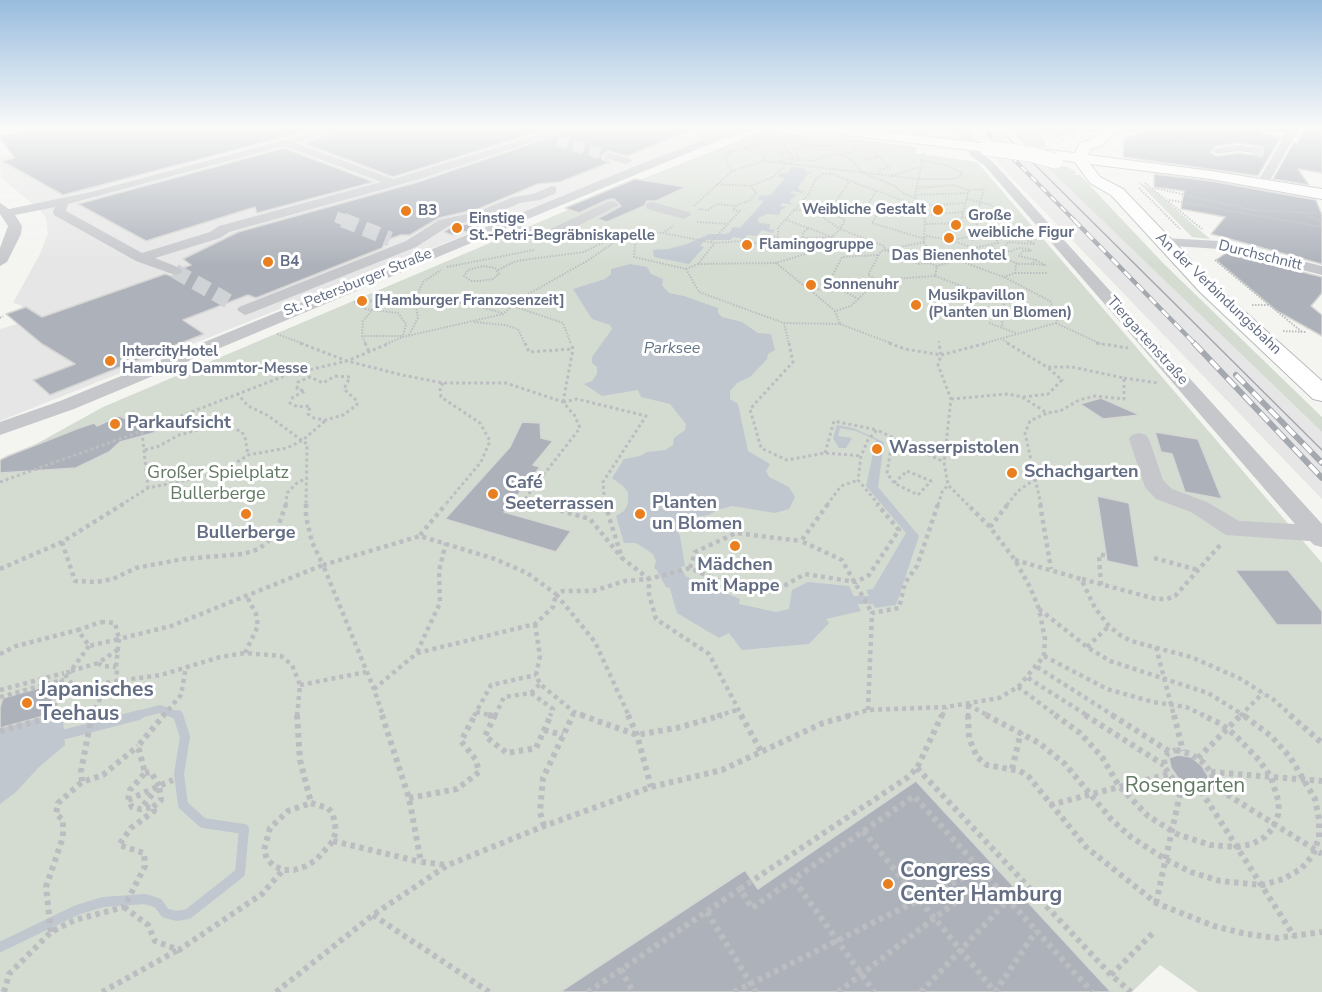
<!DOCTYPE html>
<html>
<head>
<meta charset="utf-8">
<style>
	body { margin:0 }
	canvas { display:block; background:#f4f5f1 }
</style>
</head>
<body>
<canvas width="1322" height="992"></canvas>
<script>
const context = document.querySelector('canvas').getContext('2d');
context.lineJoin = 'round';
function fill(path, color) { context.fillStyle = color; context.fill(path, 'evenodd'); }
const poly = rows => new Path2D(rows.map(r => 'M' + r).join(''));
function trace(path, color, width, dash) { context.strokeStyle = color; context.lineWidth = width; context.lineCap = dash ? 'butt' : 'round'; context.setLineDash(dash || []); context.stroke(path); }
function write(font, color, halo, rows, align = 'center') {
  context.font = font + ' "Nunito Sans",sans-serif'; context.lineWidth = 6; context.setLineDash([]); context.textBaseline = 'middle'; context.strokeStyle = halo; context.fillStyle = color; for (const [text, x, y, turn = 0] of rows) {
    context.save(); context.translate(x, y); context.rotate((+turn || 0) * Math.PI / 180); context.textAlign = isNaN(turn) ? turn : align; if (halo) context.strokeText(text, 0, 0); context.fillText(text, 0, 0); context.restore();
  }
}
fill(poly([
	[111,127,728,127,717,134,0,421,0,329,35,319,20,305,13,303,40,254,48,233,46,218,40,210,1,178,0,157,97,138],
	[841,127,968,127,983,143,939,138],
	[971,127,994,127,1013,146,1027,147,1322,432,1322,499,991,156,996,156]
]), '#e5e6e5');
fill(poly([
	[1008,127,1085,127,1076,133,1041,133,1047,148,1039,149,1027,147],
	[763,131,799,135,799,132,917,147,915,153,977,162,1322,563,1322,992,1198,992,1160,965,1132,992,0,992,0,464,103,407,622,187],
	[1045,165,1068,167,1077,173,1074,173,1075,175,1080,175,1164,264,1322,417,1322,432],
	[1137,181,1153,190,1210,239,1192,237]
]), '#d4dcd2');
fill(poly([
	[792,167,807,169,805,171,812,173,808,174,798,187,799,190,805,191,803,193,792,191,790,193,797,194,789,202,795,205,782,203,780,206,787,207,781,210,779,215,768,214,758,218,759,223,770,224,769,229,775,230,772,233,762,230,757,236,747,235,744,239,733,237,730,240,705,240,700,246,704,247,689,264,654,257,653,250,668,249,687,244,709,234,724,234,729,233,733,227,740,228,764,201,757,199,760,196,771,195,785,178,778,176,780,173,787,173],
	[630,264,647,267,651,274,663,279,662,285,669,293,684,296,718,308,718,313,722,317,742,322,758,333,771,334,775,350,768,354,767,359,750,377,737,383,730,391,730,399,738,404,748,451,770,464,766,471,769,477,789,487,795,497,789,509,775,513,732,506,717,510,709,515,684,519,678,524,677,530,680,536,685,566,661,573,654,568,656,561,653,554,636,543,624,543,616,516,624,511,628,504,628,492,623,486,612,478,624,459,640,456,647,452,665,450,673,445,674,438,685,430,686,424,670,404,641,397,638,390,602,396,584,384,592,381,597,374,597,367,592,363,592,357,612,329,610,325,592,319,573,289,605,279,611,274,611,269],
	[837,425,853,428,884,442,878,487,919,536,896,605,875,608,866,590,873,589,906,533,866,486,876,440,856,431,840,428,838,436,852,438,846,448,839,448,833,438],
	[687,577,740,599,739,604,776,612,789,609,792,590,808,582,849,586,861,611,826,619,829,623,809,644,742,650,729,633,719,638,677,613,668,582],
	[62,708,65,745,38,768,16,792,0,804,0,724]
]), '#c0c7cf');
trace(poly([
	[856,600,871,600],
	[133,716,160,709,179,716]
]), '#c0c7cf', 8);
trace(poly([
	[66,734,139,715],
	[0,947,77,910,103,902,145,899,158,903,165,913,177,916,188,914,240,873,244,829,203,823,183,805,179,774,185,737,178,715]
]), '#c0c7cf', 10);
fill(poly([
	[670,562,679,565,684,573,688,580,684,587,675,589,666,587,657,571,661,565,670,562]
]), '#c0c7cf');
const building = poly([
	[51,127,323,127,63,195,2,161,15,158,0,139,0,136,51,127],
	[351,127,555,127,393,177,303,143,351,127],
	[580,127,697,128,627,156,608,151,601,156,603,160,611,162,560,182,538,184,478,209,439,218,410,235,401,235,386,240,382,248,256,298,248,295,183,320,204,334,50,395,33,380,75,364,42,344,6,314,26,307,42,317,165,274,174,277,180,276,184,272,183,268,191,265,183,259,238,232,418,182,580,127],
	[1158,127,1257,127,1261,129,1264,134,1281,137,1258,176,1123,157,1124,139,1158,127],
	[1238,143,1257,146,1260,151,1253,155,1238,153,1217,156,1210,152,1217,146,1238,143],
	[1306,127,1322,127,1322,173,1298,169,1309,185,1273,179,1294,142,1297,143,1306,127],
	[284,148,374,182,257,213,255,207,146,241,78,204,284,148],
	[1154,174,1211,181,1316,200,1322,215,1322,264,1211,234,1225,217,1181,209,1184,191,1154,187,1154,174],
	[635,179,686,187,656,201,647,201,644,206,607,222,597,219,621,206,614,199,607,200,579,213,565,208,635,179],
	[479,221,477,229,467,232,461,231,452,235,444,232,450,228,479,221],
	[1226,253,1322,277,1322,293,1311,306,1322,315,1322,336,1277,311,1216,260,1226,253],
	[1101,398,1140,415,1103,419,1080,404,1101,398],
	[119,416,157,432,120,442,109,452,76,468,0,473,0,460,8,456,79,428,94,423,97,426,119,416],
	[522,422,540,423,541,438,553,441,533,465,540,467,504,512,571,531,556,552,445,519,510,447,522,422],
	[1155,432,1198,439,1222,499,1185,492,1172,454,1161,452,1155,432],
	[1097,496,1129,503,1139,568,1107,561,1097,496],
	[1235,570,1288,570,1322,611,1322,625,1277,625,1235,570],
	[57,683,48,715,0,728,0,707,3,698,57,683],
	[1178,755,1191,757,1202,766,1208,776,1207,785,1191,785,1178,778,1171,768,1169,758,1178,755],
	[916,781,1111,992,560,992,745,870,758,889,916,781]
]);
fill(building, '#adb2ba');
trace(building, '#d6d6d4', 1.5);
trace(poly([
	[698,137,722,127],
	[557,141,609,156],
	[1253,150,1269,153],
	[336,217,347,221]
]), '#d0d3d6', 11, [11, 6]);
trace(poly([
	[343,220,390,239],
	[175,271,230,302]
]), '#d0d3d6', 15, [15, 8]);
const major = poly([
	[807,127,845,127,987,144,994,148,987,152,813,131,807,127],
	[1108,127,1122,127,1102,145,1091,149,1088,155,1211,171,1322,189,1322,199,1211,179,1090,164,1100,177,1123,189,1214,284,1322,381,1322,401,1313,399,1200,292,1111,195,1090,183,1075,162,1047,158,1040,154,1047,150,1075,153,1080,143,1092,139,1108,127]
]);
trace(major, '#b7b9be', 2);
trace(poly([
	[1038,127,1050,139],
	[1050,127,1064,142],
	[769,129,798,130],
	[1202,129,1212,134],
	[1048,136,1076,134],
	[1180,145,1184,141,1201,137,1197,130],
	[807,146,835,146],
	[745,148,765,157,764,161],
	[872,150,890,167,880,170,877,175],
	[924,153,915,195,918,206,925,215,924,242,927,249,1004,277,1050,301,1058,316,1056,323,982,344],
	[842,155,855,151,855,148],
	[865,160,878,156],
	[779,161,784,153,780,154],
	[780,162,793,157,783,144,797,138,796,131],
	[732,171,724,157,731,155,729,152,781,138,802,140,807,146,794,149,800,160,812,161,834,154,841,155,851,159,863,173,895,186,903,193,915,198],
	[830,173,850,181],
	[892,176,919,167],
	[1145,183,1202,229],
	[717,184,751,186],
	[916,188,953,185,969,190,984,189,975,221,979,228,996,238,998,243,974,248,954,261,937,266],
	[1139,188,1180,229],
	[1155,188,1252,210,1316,213],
	[876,191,866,209,878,213,872,223,925,239],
	[915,195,969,193],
	[967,199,988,204,1002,211,1005,215,977,213,1001,221],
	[1169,200,1322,227],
	[966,203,918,206,850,181,829,211,845,220,840,229,884,246,885,250,918,264,929,263,937,266,935,276,1004,302,1002,326],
	[694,206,732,171,764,161,918,179,952,179,961,176,962,173,946,165,920,160],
	[699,209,708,210,717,204,735,206],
	[793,210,829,211],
	[925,215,963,212],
	[1309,216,1322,222],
	[962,217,976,219],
	[697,222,729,224],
	[926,224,960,223,969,190],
	[808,228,832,237,840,229,815,212],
	[663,233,714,243,743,241,761,244,767,235,778,237,778,228,809,194,815,180,823,174,830,174],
	[631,236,635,245,634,257,686,269,699,292,784,323,840,324,835,311,851,306,858,299,842,290,808,289,776,263,815,251,832,242,832,237,803,238,803,233,808,228,786,220],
	[926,236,951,240,987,253,994,260],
	[996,238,1018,235,1035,244,1008,242,1004,249,1010,252,1018,248,1030,249,1031,251,1023,251,1019,256,1036,260,1032,264,1016,264,1015,273,1004,277],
	[576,240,613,233,634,234],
	[952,240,968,237,973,240],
	[711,242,740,211,733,210,737,205,749,201,756,193,751,186,773,177,786,164,800,160,791,158],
	[924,242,881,251,868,275,878,280,935,276],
	[762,244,803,238],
	[992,246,1004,258,1018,264],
	[1215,260,1302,332],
	[698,264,776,263],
	[1033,264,1045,265,1036,260],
	[483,266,495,268,499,274,493,279,480,281,471,281,464,276,468,270,483,266],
	[447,267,534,250],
	[686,269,698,264,714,244],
	[498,270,516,261,584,252,604,242,616,241,635,234,663,233,673,226],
	[1015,273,1048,273],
	[826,288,842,257,878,255],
	[809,289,835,311],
	[365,297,371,301,361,305,354,302,365,297],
	[858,299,878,280],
	[415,300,466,303,502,313],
	[363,304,364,309,398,313,406,324,403,336],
	[1252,305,1268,305],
	[513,306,563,323,571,344],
	[373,309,363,321,362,336,402,336],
	[0,318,3,316],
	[474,322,505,325,518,329,525,344],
	[784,323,789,344],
	[989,323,1016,333],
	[1056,323,1101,344],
	[840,324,893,344],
	[1283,331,1306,332],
	[277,334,304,344],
	[409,335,418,318,415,300,423,282,441,270],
	[362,336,366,344],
	[1003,340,1010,344],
	[939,341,939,344],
	[386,344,403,337,503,314,523,297,587,261,616,241]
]), '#bcbdc0', 2, [1.5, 1.5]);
trace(poly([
	[300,343,347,361,402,375,443,383,506,383,563,402,575,416,580,428,524,500,542,505],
	[365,343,369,352],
	[525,343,529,352,573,349],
	[789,343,793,362,750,409,761,448,787,460,825,453,861,456],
	[889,343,905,349,941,355,939,343],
	[1007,343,1047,367],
	[1096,343,1128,348],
	[335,376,350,377,344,389,357,401,357,405,343,415,326,420,314,418,308,414,310,406,298,407,290,403,293,397,305,391,297,389,298,382,310,377,323,383,335,376],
	[1124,378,1158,383],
	[443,383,440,388,441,397,480,423,490,441,481,462,445,505],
	[237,393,248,406,267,415,307,444,306,505],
	[1023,397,1048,394,1062,380,1047,367,1072,367,1124,378,1124,399,1095,396,1079,400,1060,411,1047,413],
	[951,399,1008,394,1022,397,1047,413,1030,421,1025,433,1041,505],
	[563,402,573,349,571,343],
	[563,402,577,399,646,416,603,482,605,505],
	[142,432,148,488],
	[145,450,159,446,179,435,202,429,230,428,241,431,245,437,248,455],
	[825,453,834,421,877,430],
	[907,471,931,481,918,495,894,483,907,471],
	[0,482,142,431,287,375,347,361,390,343],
	[894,483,887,473,891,448,902,443],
	[121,505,148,488,220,473,248,455,287,448,303,440,326,420],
	[286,505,287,493,298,482,308,478],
	[827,505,841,486,858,480],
	[879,505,858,480,861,456,868,440,877,430,944,462],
	[938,505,942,492,948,485],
	[968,505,948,485,944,462,951,399,938,365,941,355,987,343],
	[1007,505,1018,491,1034,480]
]), '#bcbdc0', 3, [3, 3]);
trace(poly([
	[306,504,306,517,312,542,323,565,420,536,495,559,527,573,556,594,563,591,593,591,625,581,649,579,690,568,742,591,782,587,805,574,856,582,869,575,899,530,877,504],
	[537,504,590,519,622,558],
	[605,504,622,558,649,579,649,594,656,619,709,654,742,716],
	[828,504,801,541,842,560,872,613],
	[1040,504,1051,569],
	[990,527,1008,504],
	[420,535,446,504],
	[62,542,75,581,96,582,113,579,136,568,183,559,243,554,259,549,275,535,286,504],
	[1154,558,1198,570],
	[1015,560,1081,579,1095,608,1109,626,1120,635,1131,641,1191,657,1239,678,1274,700,1292,716],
	[690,568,695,552,736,533,801,541],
	[0,569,62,542,123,504],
	[1082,579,1156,599,1167,599,1175,596,1221,544],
	[1101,585,1099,555,1105,555],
	[1039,609,1087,647,1110,661,1208,693,1245,716],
	[101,622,115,623,119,639,89,646,78,630,101,622],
	[535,624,540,656,536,675,540,684,574,712,586,716],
	[89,646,70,672,64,673,74,687,118,681],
	[1087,647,1109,626],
	[1156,647,1174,716],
	[417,652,440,603,439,571,446,543],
	[245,653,258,626,256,614,246,595],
	[0,654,16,646,78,630],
	[1044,656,1107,689,1153,702,1186,707,1205,716],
	[98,663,102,666,116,667],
	[1037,667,1114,716],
	[71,671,98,663,119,649],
	[1028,678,1088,716],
	[300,685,366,672],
	[1018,687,1057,716],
	[374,689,417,653,535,624,553,607,556,594,595,642,629,716],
	[0,690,64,673],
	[531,693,553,709,550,716],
	[531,693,540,684],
	[0,697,62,680,52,716],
	[968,705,989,716],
	[968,705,968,716],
	[868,710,872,613,899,608,905,583,917,566,938,504],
	[476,712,494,716],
	[91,716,101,697,127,682],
	[163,716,181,695,186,667],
	[297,716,300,685,292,665,281,656,245,653,220,657,161,675,118,681,116,667,119,639,171,626,323,565,374,689,383,716],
	[474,716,491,685,536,675],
	[495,716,504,697,531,693],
	[572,716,574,712],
	[717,716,737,710],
	[847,716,868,710,946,707,999,698,1018,687,1044,656,1045,639,1039,609,1030,587,1015,560,990,527,967,504],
	[942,716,946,707],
	[1240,716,1263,693]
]), '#bcbdc0', 4.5, [4, 4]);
trace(poly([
	[92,715,81,771,82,782,103,775,138,746],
	[297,715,300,760,311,803],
	[382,715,409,798,421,862,447,865],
	[488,715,494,716],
	[495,715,485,736,507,753,536,748,551,715],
	[581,715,637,735,681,727,722,715],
	[628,715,637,735,651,787],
	[741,715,762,753],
	[968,715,969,738,977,757,987,765,1020,771,1029,777,1086,847,1156,903,1214,926,1246,934,1277,938,1322,932],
	[986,715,1039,743,1065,764,1111,819,1131,837,1165,859,1191,872,1220,881,1262,885,1283,879,1301,869,1313,855,1319,837,1319,819,1315,799,1290,757,1271,736,1243,715],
	[1055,715,1080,733,1102,757,1119,786,1148,816,1177,834,1210,845,1237,847,1252,844,1265,837,1273,828,1278,815,1279,803,1271,777,1259,760,1235,735,1221,724,1202,715],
	[1085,715,1164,765],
	[1112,715,1170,752],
	[1174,715,1183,751],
	[1290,715,1322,743],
	[544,730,563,735],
	[0,731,52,717,53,715],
	[1176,750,1191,754,1204,763,1212,774,1213,780,1210,787,1206,790,1193,790,1173,779,1165,768,1164,759,1168,753,1176,750],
	[1198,758,1241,715],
	[917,768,1111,975,1131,992],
	[1012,769,1021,732],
	[1211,772,1322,781],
	[145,773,151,772,159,786],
	[1212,785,1322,854],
	[1201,791,1294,936],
	[409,798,457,789,479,772,476,760,461,741,475,715],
	[128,800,159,786,141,808],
	[311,803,328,808,333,814,336,831,333,841,316,860,306,866,294,870,283,870,274,866,267,859,264,850,270,828,288,811,311,803],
	[1050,805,1169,774],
	[153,807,161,800,159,786,173,780],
	[544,826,540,812,543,778,573,715],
	[863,831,995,992],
	[333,841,421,862],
	[794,880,874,992],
	[740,889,908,777,917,768,942,715],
	[1156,903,1182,785],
	[124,907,148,925,155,941,179,950,262,894,283,870],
	[707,912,756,992],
	[373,915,489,992],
	[51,932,46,887,63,837,63,820,56,814,58,803,82,782],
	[621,969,633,992],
	[1111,975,1154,932],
	[4,992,9,974,51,932,75,920,124,907,145,866,144,853,119,845,131,828,154,811,153,807,140,809,132,807,128,800,130,790,145,773,138,746,164,715],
	[102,992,178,950],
	[276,992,373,915,448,865,544,826,651,787,722,770,823,723,852,715],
	[588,992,740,889,752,908,914,796,1092,992],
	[734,992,981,869],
	[838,992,988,877],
	[921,992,1008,900],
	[995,992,1036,931]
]), '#bcbdc0', 6, [4.5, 4.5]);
fill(poly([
	[332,127,349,127,296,143,393,179,563,127,578,127,417,180,229,232,220,238,155,258,180,268,182,271,180,274,175,275,136,261,54,215,53,212,55,207,15,215,22,226,21,234,7,262,0,266,0,248,8,226,0,214,0,203,9,209,91,192,332,127],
	[284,146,381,182,219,226,210,232,142,253,66,211,68,204,284,146],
	[745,127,761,127,720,140,518,223,544,232,608,202,613,201,619,205,550,240,540,240,507,228,74,409,0,435,0,422,60,401,621,172,712,136,745,127],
	[950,127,961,127,972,137,980,152,993,162,1322,524,1322,547,1314,545,1310,541,1226,535,1191,512,1156,499,1145,487,1129,439,1132,435,1139,433,1146,435,1149,439,1163,480,1172,489,1207,502,1239,521,1295,524,985,166,971,156,963,140,950,127],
	[1267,127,1300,127,1268,184,1262,188,1256,184,1287,132,1264,132,1263,130,1267,127],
	[1238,145,1257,148,1258,150,1253,153,1238,151,1217,154,1212,151,1217,148,1238,145],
	[609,153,630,159,632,161,626,164,605,158,603,156,609,153],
	[552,186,556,187,556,193,540,200,520,203,488,217,449,226,416,247,251,313,245,315,237,310,239,307,406,241,439,220,479,211,513,197,533,194,552,186],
	[652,202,689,212,691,215,684,219,647,209,646,206,647,203,652,202],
	[1163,238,1220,241,1322,266,1322,275,1220,249,1158,245,1156,242,1163,238]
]), '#c5c7cb');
fill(major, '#fff');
trace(poly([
	[997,127,1322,450]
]), '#a4a8af', 1.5);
const railFar2 = poly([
	[982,127,1075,221]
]);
const railFar1 = poly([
	[1074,220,1195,344]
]);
const rail = poly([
	[1194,343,1322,478],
	[1236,375,1322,463]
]);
trace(railFar2, '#a4a8af', 4);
trace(railFar1, '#a4a8af', 4.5);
trace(rail, '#a4a8af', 6);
trace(railFar2, '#fff', 2, [7]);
trace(railFar1, '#fff', 3, [9]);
trace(rail, '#fff', 4, [12]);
const majorBridge = poly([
	[987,148,1030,154,1055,161]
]);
trace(majorBridge, '#b7b9be', 16, []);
trace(majorBridge, '#fff', 15);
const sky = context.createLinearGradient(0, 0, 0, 266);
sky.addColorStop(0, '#98bcde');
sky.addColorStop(0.48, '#fafaf9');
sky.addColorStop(1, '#fafaf900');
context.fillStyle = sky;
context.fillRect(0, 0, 1322, 266);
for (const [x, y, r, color] of [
	[938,210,6,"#e97f1e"],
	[406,211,6,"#e97f1e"],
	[956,225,6,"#e97f1e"],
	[457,228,6,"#e97f1e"],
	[949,238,6,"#e97f1e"],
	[747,245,6,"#e97f1e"],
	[268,262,6,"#e97f1e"],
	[811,285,6,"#e97f1e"],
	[362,301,6,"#e97f1e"],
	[916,305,6,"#e97f1e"],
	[110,361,6,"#e97f1e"],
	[115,424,6,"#e97f1e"],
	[877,449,6,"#e97f1e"],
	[1012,473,6,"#e97f1e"],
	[493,494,6,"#e97f1e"],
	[246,514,6,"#e97f1e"],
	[640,514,6,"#e97f1e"],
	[735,546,6,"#e97f1e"],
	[27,703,6,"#e97f1e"],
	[888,884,6,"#e97f1e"]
]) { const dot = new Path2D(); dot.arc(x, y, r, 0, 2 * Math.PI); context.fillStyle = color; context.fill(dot); trace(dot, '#fff', 2); }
write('bold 15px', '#636d83', '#fff', [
	["Weibliche Gestalt",926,210,"right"],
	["B3",418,211],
	["Große",968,216],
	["weibliche Figur",968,233],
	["Einstige",469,219],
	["St.-Petri-Begräbniskapelle",469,236],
	["Flamingogruppe",759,245],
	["Das Bienenhotel",949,256,"center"],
	["B4",280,262],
	["Sonnenuhr",823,285],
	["Musikpavillon",928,296],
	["(Planten un Blomen)",928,313],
	["[Hamburger Franzosenzeit]",374,301],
	["IntercityHotel",122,352],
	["Hamburg Dammtor-Messe",122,369]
], 'left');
write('15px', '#636d83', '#fff', [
	["Durchschnitt",1260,256,14],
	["St. Petersburger Straße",358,283,-22],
	["An der Verbindungsbahn",1218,294,44],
	["Tiergartenstraße",1147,341,48]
]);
write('italic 16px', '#637587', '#fff', [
	["Parksee",672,349]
]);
write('bold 18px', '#636d83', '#fff', [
	["Parkaufsicht",127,424],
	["Wasserpistolen",889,449],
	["Schachgarten",1024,473],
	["Café",505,484],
	["Seeterrassen",505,505],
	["Planten",652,504],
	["un Blomen",652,525],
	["Bullerberge",246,534,"center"],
	["Mädchen",735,566,"center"],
	["mit Mappe",735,587,"center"]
], 'left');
write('18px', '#627a63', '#fff', [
	["Großer Spielplatz",218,474],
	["Bullerberge",218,495]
]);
write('bold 21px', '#636d83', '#fff', [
	["Japanisches",39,691],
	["Teehaus",39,715],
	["Congress",900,872],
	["Center Hamburg",900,896]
], 'left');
write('21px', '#627a63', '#fff', [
	["Rosengarten",1185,787]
]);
</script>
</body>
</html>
